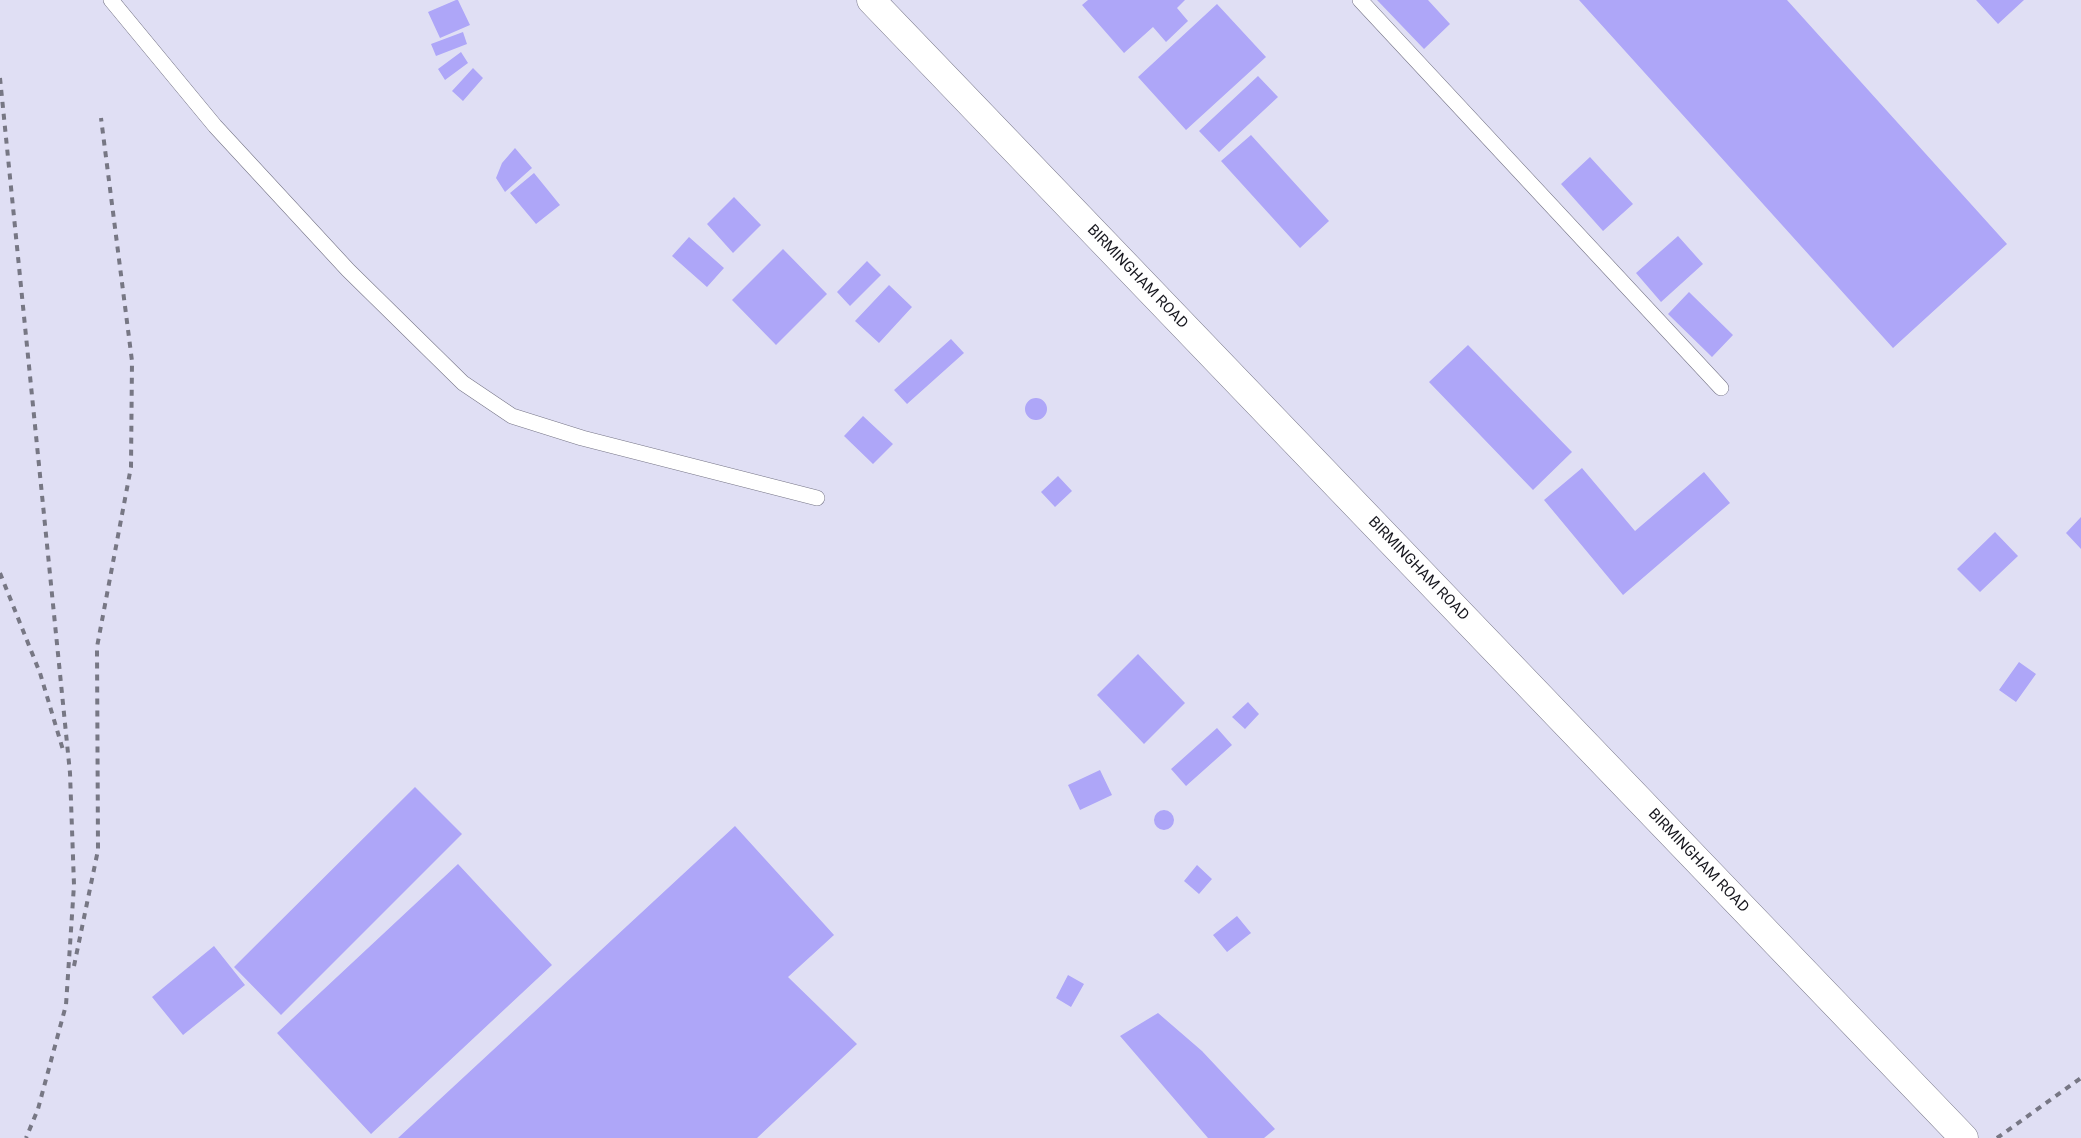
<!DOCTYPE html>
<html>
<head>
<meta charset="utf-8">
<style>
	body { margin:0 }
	canvas { display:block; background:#e0dff4 }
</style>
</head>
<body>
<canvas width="2081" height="1138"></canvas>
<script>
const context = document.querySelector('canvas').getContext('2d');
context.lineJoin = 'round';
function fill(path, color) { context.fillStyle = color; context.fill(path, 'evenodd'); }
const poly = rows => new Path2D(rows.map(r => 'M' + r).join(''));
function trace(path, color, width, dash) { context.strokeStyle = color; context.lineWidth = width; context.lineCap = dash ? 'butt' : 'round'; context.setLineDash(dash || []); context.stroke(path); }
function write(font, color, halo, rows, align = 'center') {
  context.font = font + ' Roboto,sans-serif'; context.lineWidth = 4; context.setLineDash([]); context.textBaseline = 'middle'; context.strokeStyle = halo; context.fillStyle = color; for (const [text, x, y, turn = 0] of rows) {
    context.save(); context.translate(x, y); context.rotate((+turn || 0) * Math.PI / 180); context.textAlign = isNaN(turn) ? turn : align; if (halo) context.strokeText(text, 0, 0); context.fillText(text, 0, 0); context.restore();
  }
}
fill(poly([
	[456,0,458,0,470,25,440,38,428,12],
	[1088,0,1185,0,1177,8,1188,21,1166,42,1153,27,1124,53,1082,5],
	[1377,0,1428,0,1450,24,1424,49],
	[1579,0,1787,0,2007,244,1893,348],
	[1976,0,2024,0,1998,24],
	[1217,4,1266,57,1186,130,1138,77],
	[463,32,467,44,436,56,431,44],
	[461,52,468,63,445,80,438,69],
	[473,68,483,78,463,101,452,91],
	[1258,76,1278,97,1219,152,1199,131],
	[1251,135,1329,221,1300,248,1221,161],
	[515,148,532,168,505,192,496,178,502,163],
	[1590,157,1633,204,1603,231,1561,184],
	[534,173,560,205,536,224,510,193],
	[734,197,761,225,733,253,707,224],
	[1678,236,1703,264,1661,302,1636,273],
	[689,237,724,268,707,287,672,256],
	[783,249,827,294,776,345,732,300],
	[867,261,881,275,850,306,837,292],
	[889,285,912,307,879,343,855,321],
	[1689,292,1733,335,1712,357,1668,314],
	[951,339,964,353,907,404,894,390],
	[1468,345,1572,452,1533,490,1429,382],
	'1025 409a11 11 0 1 1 22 0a11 11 0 1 1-22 0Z',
	[863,416,893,444,873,464,844,436],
	[1582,468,1635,531,1704,472,1730,503,1623,595,1544,500],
	[1058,476,1072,491,1055,507,1041,492],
	[2081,517,2081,549,2066,533],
	[1995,532,2018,556,1980,592,1957,569],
	[1138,654,1185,703,1144,744,1097,695],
	[2019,662,2036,674,2016,702,1999,690],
	[1248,702,1259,714,1245,729,1232,717],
	[1217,728,1232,745,1186,786,1171,769],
	[1100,770,1112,795,1080,810,1068,785],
	[415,787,462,834,281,1015,234,967],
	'1154 820a10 10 0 1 1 20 0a10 10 0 1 1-20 0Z',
	[735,826,834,935,788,977,857,1044,757,1138,398,1138],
	[458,864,552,965,371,1134,277,1033],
	[1197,865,1212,879,1199,894,1184,881],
	[1237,916,1251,933,1227,952,1213,935],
	[214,946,245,985,183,1035,152,997],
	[1068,975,1084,984,1071,1007,1056,998],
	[1158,1013,1202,1051,1275,1129,1264,1138,1208,1138,1120,1036]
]), '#aea6f8');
const service = poly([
	[111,0,215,126,348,270,463,383,512,416,582,438,817,498],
	[1360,0,1721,388]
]);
const tertiary = poly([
	[871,0,1964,1138]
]);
trace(service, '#767587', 16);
trace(tertiary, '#767587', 29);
trace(service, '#fff', 15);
trace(tertiary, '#fff', 28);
trace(poly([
	[0,78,70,773,74,885,66,1005,38,1109,26,1138],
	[0,573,40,673,63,750],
	[74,966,98,850,97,647,131,467,132,361,101,118],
	[1997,1138,2081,1078]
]), '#777784', 4, [6, 6]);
write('15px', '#17171e', '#fff', [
	["BIRMINGHAM ROAD",1137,277,46],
	["BIRMINGHAM ROAD",1418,569,46],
	["BIRMINGHAM ROAD",1698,861,46]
]);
</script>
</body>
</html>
